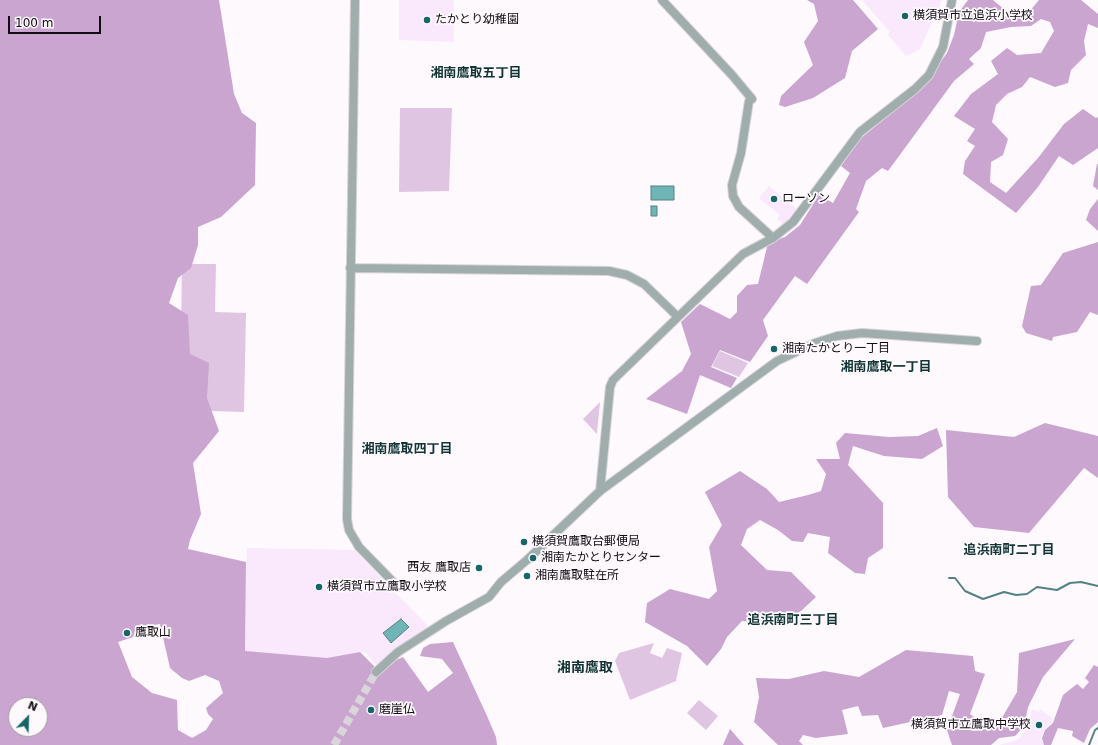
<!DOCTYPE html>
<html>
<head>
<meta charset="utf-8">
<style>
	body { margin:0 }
	#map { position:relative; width:1098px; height:745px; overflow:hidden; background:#fdf9fd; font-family:"DejaVu Sans",sans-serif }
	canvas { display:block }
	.north { position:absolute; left:8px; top:697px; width:40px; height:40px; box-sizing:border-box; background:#fdf9fd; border:1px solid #9f9a9f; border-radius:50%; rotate:23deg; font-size:11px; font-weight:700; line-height:16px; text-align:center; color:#110b12 }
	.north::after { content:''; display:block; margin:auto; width:14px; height:18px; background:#176666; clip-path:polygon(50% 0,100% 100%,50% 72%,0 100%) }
	.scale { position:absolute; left:8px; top:16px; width:93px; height:18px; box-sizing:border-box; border:2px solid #110b12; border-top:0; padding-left:5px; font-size:12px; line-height:14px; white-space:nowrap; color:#110b12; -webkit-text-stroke:3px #fdf9fd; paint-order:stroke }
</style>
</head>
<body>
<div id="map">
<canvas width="1098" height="745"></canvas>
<div class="north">N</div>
<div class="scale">100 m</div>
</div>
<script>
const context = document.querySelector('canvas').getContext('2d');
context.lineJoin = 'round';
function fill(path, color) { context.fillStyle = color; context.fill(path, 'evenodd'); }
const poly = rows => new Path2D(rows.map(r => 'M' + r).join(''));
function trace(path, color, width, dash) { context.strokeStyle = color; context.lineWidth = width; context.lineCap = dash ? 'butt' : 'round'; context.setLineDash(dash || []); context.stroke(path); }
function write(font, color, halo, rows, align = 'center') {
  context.font = font + ' "DejaVu Sans","Noto Sans JP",sans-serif'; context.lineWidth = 3.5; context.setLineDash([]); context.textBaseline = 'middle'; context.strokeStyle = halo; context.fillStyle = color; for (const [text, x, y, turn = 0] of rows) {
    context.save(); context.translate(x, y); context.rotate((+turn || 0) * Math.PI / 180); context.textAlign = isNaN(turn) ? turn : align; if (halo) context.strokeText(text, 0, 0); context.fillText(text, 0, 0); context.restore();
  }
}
fill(poly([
	[399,0,454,0,454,42,399,40],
	[862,0,942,0,920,49,906,56,888,35,890,32],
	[769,186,798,210,785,225,777,219,780,215,759,198],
	[247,548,354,550,427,625,427,629,396,649,376,665,364,651,324,659,245,657],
	[1032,709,1039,712,1040,709,1052,718,1051,723,1044,730,1041,738,1044,745,999,745,1017,740,1028,728]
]), '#fae8fd');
fill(poly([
	[400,108,452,108,449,191,399,192],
	[182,264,216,264,215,312,246,313,244,412,180,410],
	[720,351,748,363,739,377,712,366],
	[600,402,597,433,597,434,583,419],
	[654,643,650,653,662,658,667,648,682,653,676,681,630,700,615,661,619,653],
	[699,700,718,716,706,730,687,713]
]), '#e0c5e3');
fill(poly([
	[0,0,219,0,234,94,242,113,256,123,255,185,221,217,198,227,198,245,191,268,178,278,169,303,188,315,190,354,209,363,207,398,219,431,193,463,201,514,190,540,188,549,246,562,245,651,327,658,360,652,381,673,396,660,403,657,428,692,453,673,442,659,420,656,423,648,430,644,453,642,487,716,496,737,497,745,0,745],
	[160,624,170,668,182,678,189,681,205,675,219,681,223,693,206,708,208,714,213,719,206,730,192,738,178,730,177,700,152,693,132,677,118,642,133,637,136,628],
	[16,705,40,705,40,729,16,729],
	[807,0,853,0,878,29,852,51,845,78,813,98,785,107,779,105,781,96,813,65,804,42,818,21,814,4],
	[968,0,993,0,1005,10,1023,19,1039,0,1081,0,1098,14,1098,28,1088,24,1084,41,1086,55,1071,70,1068,83,1055,87,1030,77,1022,87,1007,94,996,105,992,122,1008,139,1003,155,991,162,990,182,1006,193,1038,158,1064,124,1083,109,1096,118,1098,117,1098,148,1073,165,1059,156,1038,187,1016,213,963,174,965,161,975,146,967,141,975,129,954,116,971,94,998,74,991,61,1007,48,1017,55,1041,53,1054,31,1050,22,1041,19,1031,26,1011,27,986,32,981,48,969,59,974,64,954,81,888,171,882,168,866,181,856,209,859,212,807,284,795,276,763,320,768,336,750,362,720,350,711,367,737,378,731,388,700,375,687,414,646,399,682,371,691,354,681,322,700,304,730,319,737,312,737,296,747,285,758,284,768,243,785,237,800,225,819,195,833,203,850,173,841,166,861,138,922,88,947,53,954,35,959,12],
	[1097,164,1098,164,1098,190,1093,186],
	[1098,199,1098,231,1086,220,1090,209],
	[1098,242,1098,315,1090,312,1077,332,1053,337,1052,341,1026,333,1022,326,1031,286,1041,285,1063,253],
	[1045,423,1098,436,1098,478,1084,468,1029,533,974,527,948,497,946,430,1014,437],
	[937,428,943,446,922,459,884,456,853,446,848,465,883,503,883,548,868,558,865,574,855,573,828,553,830,537,808,533,803,542,792,541,778,530,760,520,747,529,741,545,767,570,791,572,816,597,801,611,776,623,742,621,727,637,721,649,707,666,687,646,645,622,647,603,670,589,709,599,717,591,709,547,722,525,705,492,740,471,767,489,779,502,808,495,821,491,826,474,816,459,840,459,836,443,845,433,889,437,918,436],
	[1075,639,1043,677,1028,707,1024,726,1015,736,999,738,991,745,952,745,947,730,960,694,949,691,942,715,883,728,878,715,862,716,858,706,842,710,848,734,816,738,803,735,799,741,803,745,778,745,754,722,759,697,756,678,789,679,824,671,859,677,906,650,973,656,975,671,985,674,970,714,989,729,1003,716,1017,692,1019,653],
	[1094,665,1098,667,1098,722,1090,729,1084,743,1072,736,1073,731,1058,728,1051,745,1044,745,1042,738,1045,730,1053,723,1063,695,1077,684,1083,689,1089,682,1085,678],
	[730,729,744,745,723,745]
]), '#c9a5cf');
const water = poly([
	[651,186,674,186,674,200,651,200,651,186],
	[651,206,657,206,657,216,651,216,651,206],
	[401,619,409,627,391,643,383,633,401,619]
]);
fill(water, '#70b5b5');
trace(water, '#548284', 1);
trace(poly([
	[949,578,955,578,965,591,983,599,1004,592,1016,595,1027,594,1037,587,1057,590,1070,583,1081,582,1098,586],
	[1089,745,1095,730,1098,728]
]), '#548284', 2);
trace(poly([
	[334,745,376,672]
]), '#dad5da', 8, [8, 4]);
const minor = poly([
	[355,0,347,519,349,530,359,547,398,587],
	[662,0,732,75,752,99,749,101,741,153,732,185,733,196,739,207,773,238],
	[350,268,609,271,627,275,644,284,678,317],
	[600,491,610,387,613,380,743,254,773,238,793,222,860,132,915,89,929,75,943,47,952,0],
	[376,672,398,652,446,621,489,597,501,582,527,560,600,491,777,361,815,343,837,336,862,333,977,341]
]);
trace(minor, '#d7d3d7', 10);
trace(minor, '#9fadac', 8);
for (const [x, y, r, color] of [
	[905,16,4,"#176666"],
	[427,20,4,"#176666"],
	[774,199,4,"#176666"],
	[774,349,4,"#176666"],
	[524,542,4,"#176666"],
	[533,558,4,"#176666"],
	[479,568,4,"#176666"],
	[527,576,4,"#176666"],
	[319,587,4,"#176666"],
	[127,633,4,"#176666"],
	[371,710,4,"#176666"],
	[1039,725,4,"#176666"]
]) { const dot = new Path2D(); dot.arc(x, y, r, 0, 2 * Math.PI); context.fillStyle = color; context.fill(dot); trace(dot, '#fdf9fd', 1.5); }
write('12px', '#110b12', '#fdf9fd', [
	["横須賀市立追浜小学校",913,16],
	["たかとり幼稚園",435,20],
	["ローソン",782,199],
	["湘南たかとり一丁目",782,349],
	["横須賀鷹取台郵便局",532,542],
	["湘南たかとりセンター",541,558],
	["西友 鷹取店",471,568,"right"],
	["湘南鷹取駐在所",535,576],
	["横須賀市立鷹取小学校",327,587],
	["鷹取山",135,633],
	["磨崖仏",379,710],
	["横須賀市立鷹取中学校",1031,725,"right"]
], 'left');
write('bold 13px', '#113434', '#fdf9fd', [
	["湘南鷹取五丁目",476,74],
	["湘南鷹取一丁目",886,368],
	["湘南鷹取四丁目",407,450],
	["追浜南町二丁目",1009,551],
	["追浜南町三丁目",793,621]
]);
write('bold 14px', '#113434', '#fdf9fd', [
	["湘南鷹取",585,668]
]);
</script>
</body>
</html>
